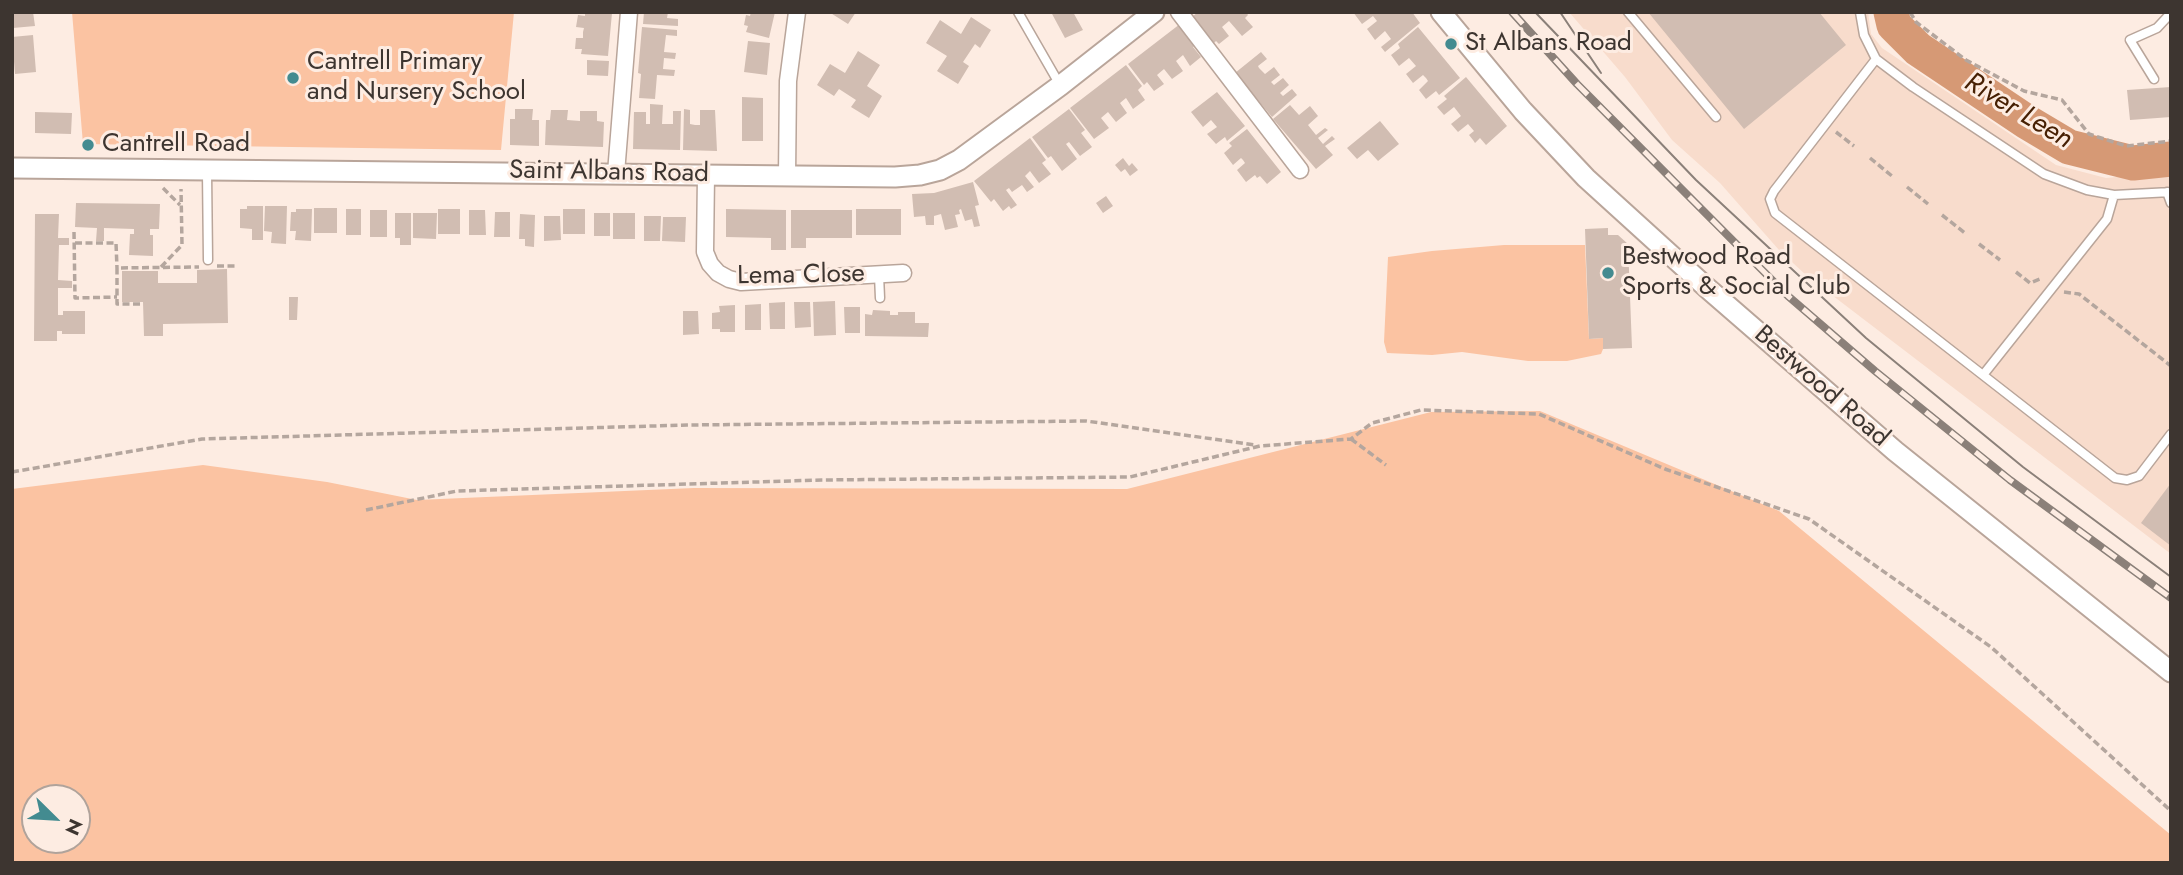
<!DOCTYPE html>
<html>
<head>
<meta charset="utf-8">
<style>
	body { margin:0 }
	#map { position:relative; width:2183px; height:875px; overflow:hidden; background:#fdece2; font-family:Jost,sans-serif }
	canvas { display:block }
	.frame { position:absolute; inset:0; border:14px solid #3d3530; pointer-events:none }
	.north { position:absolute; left:21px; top:784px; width:70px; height:70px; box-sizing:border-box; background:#fdece2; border:2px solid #b0a39b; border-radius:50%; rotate:114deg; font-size:19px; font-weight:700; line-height:28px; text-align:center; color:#3d3530 }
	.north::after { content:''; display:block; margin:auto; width:24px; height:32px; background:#438b90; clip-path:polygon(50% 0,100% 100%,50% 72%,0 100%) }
</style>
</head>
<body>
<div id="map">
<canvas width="2183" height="875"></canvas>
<div class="frame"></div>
<div class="north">N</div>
</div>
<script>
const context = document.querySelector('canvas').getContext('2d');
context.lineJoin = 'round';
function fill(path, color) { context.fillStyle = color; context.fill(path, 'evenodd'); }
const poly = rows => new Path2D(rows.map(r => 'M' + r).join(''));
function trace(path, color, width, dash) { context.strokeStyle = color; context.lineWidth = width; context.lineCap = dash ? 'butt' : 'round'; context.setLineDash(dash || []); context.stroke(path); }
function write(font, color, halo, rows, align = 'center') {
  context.font = font + ' Jost,sans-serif'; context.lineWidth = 6; context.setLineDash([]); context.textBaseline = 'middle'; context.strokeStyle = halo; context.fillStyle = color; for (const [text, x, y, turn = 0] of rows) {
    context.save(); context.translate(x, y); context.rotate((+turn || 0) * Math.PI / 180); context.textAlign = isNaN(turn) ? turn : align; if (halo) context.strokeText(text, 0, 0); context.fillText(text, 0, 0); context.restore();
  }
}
fill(poly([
	[1569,12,1868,12,1871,34,1882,48,2056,165,2106,178,2171,172,2171,554,1807,276,1779,250,1720,183,1672,140,1625,77]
]), '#f8dccc');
fill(poly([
	[72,12,514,12,501,150,83,144],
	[1504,245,1585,245,1589,339,1603,338,1603,349,1601,354,1567,361,1528,361,1462,352,1432,355,1387,353,1384,342,1388,257,1432,251],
	[1540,411,1779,511,2171,835,2171,863,12,863,12,489,203,465,327,482,417,500,694,488,1127,489,1431,412],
	[77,798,77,840,35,840,35,798]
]), '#fbc3a2');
trace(poly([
	[1891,12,1894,25,1918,49,2027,122,2069,147,2133,163,2171,159]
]), '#d69975', 35);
fill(poly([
	[12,12,33,12,35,26,13,28],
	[585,12,612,13,608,56,581,54,582,49,575,49,576,38,583,38,583,32,584,28,576,27,578,15,585,16],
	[644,12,668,12,667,18,678,19,678,26,643,24],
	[751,12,775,12,769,38,746,32,748,26,744,25,746,15,750,16],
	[829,12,856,12,848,24],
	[1051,12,1073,12,1083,30,1065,38],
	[1198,12,1246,12,1248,15,1245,18,1253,27,1242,36,1229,21,1222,27,1229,36,1219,44,1216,41,1213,44,1192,17],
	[1353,12,1412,12,1420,23,1385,52,1381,47,1391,39,1385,31,1375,40,1367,29,1377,21,1373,16,1362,24],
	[1648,12,1819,12,1846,45,1744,129],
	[971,17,991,30,980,48,975,44,963,62,969,66,958,84,937,71,947,56,926,43,940,20,961,34],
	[1180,24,1196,45,1193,47,1201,57,1190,66,1183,55,1176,61,1183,71,1172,79,1164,69,1157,75,1164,84,1154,91,1147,82,1144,85,1128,64],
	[642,27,677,30,677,36,666,35,664,52,676,53,675,59,664,58,663,69,675,70,674,76,657,75,655,99,639,98,641,74,638,73],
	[1418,27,1460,78,1439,95,1436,91,1426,99,1419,90,1428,81,1426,78,1423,75,1413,83,1406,74,1416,66,1409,58,1399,66,1391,55,1400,48,1398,44],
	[33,35,36,72,15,74,12,37],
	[748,41,770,43,767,75,744,72],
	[858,51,880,65,867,86,882,96,869,118,851,107,856,100,839,89,834,96,817,85,830,64,845,73],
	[1261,52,1267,59,1258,66,1259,68,1265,74,1274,67,1280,75,1271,82,1274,85,1283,78,1289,85,1280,93,1283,96,1292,89,1297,95,1272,117,1235,73],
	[587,60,609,61,608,76,587,75],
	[1126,65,1142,86,1138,90,1145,100,1133,109,1126,98,1120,103,1127,113,1116,122,1108,112,1101,118,1109,128,1094,139,1070,108],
	[1466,77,1507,126,1486,145,1480,138,1475,143,1473,140,1469,135,1474,131,1468,124,1458,132,1451,124,1461,116,1454,107,1444,115,1437,107,1447,99,1444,96],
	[2171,87,2171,117,2130,120,2127,90],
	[1217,92,1245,126,1227,141,1225,137,1216,144,1207,134,1217,127,1211,120,1203,127,1191,112],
	[742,97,763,98,763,141,742,141],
	[650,104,663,105,662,124,673,124,673,111,681,111,680,150,633,149,634,112,646,112,646,124,650,124],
	[1290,105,1299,115,1310,106,1318,116,1308,125,1316,135,1325,128,1328,130,1318,138,1323,144,1332,136,1335,139,1325,146,1333,155,1316,169,1273,119],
	[515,109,533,109,532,120,539,120,539,146,510,145,510,119,515,119],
	[684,109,690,110,690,124,695,125,700,125,700,110,715,110,717,151,683,150],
	[1069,109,1085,130,1081,133,1092,147,1080,156,1069,142,1066,144,1077,159,1062,171,1051,156,1048,158,1032,137],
	[551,110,568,110,567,120,580,121,580,111,597,111,597,121,604,122,603,147,545,145,546,120,550,120],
	[35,112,72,113,71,134,35,133],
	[1380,121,1399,144,1378,161,1368,150,1357,159,1347,148],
	[1247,129,1281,172,1267,184,1260,176,1257,178,1255,175,1246,182,1237,170,1245,163,1243,160,1241,158,1233,165,1224,153,1232,146,1229,143],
	[1030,138,1046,160,1042,163,1051,174,1039,183,1030,171,1025,176,1034,187,1027,192,1022,185,1012,192,1009,188,1006,190,1017,205,1011,209,1009,206,1003,211,994,199,991,202,974,181],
	[1123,158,1129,166,1132,163,1138,170,1130,176,1125,169,1121,172,1115,165],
	[973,182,979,205,975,206,980,226,974,227,972,219,965,221,961,209,959,210,960,214,955,215,958,227,945,230,941,214,934,216,934,225,926,225,925,216,914,217,912,194,934,193],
	[1106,196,1113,206,1103,213,1096,203],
	[76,203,160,204,159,229,150,229,150,235,153,235,153,256,129,255,130,234,134,234,134,229,104,228,104,241,96,241,97,228,75,227],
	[247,206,263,206,263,240,252,240,252,229,240,228,240,209,247,209],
	[265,206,287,206,286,244,271,243,272,232,264,231],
	[314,208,337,208,337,233,314,233],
	[296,209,312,209,311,241,295,240,296,231,290,231,291,212,296,212],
	[346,209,361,209,361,235,346,235],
	[438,209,460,209,460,234,438,234],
	[563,209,585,209,585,234,563,234],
	[726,209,786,210,786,250,771,250,771,238,726,237],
	[856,209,901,209,901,235,856,235],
	[370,210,387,210,387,237,370,237],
	[469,210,485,210,486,235,469,235],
	[791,210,852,210,852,238,806,238,806,248,791,248],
	[495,212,510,212,510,237,494,237],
	[395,213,411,213,411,245,400,245,400,238,395,238],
	[413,213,437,213,436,239,413,238],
	[594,213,610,213,610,236,594,236],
	[613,213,635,213,635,239,613,239],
	[35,214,59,214,58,238,69,238,69,245,59,245,58,280,72,281,72,288,58,288,58,315,63,315,63,311,85,311,85,334,62,334,62,331,57,331,57,341,34,341],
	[520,214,535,215,534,247,525,246,525,239,519,239],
	[544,216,560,216,561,240,544,241],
	[644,216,661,216,660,241,644,241],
	[663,217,686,217,685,242,662,241],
	[1608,228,1608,235,1618,235,1628,244,1632,348,1603,349,1603,338,1589,339,1585,229],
	[227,269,228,323,163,324,163,336,144,336,143,302,122,302,122,271,158,271,158,283,197,283,197,270],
	[289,297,298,297,297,320,289,320],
	[835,301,836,335,814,336,813,302],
	[785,302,785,329,770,329,769,303],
	[794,302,810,302,811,327,795,328],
	[761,304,761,330,745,330,745,305],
	[735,305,735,332,720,332,720,329,712,329,712,313,720,312,719,306],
	[844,307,860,307,860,333,845,333],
	[873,310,890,311,890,315,898,315,898,312,915,312,915,323,929,323,928,337,865,336,865,314,872,315],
	[683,311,698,311,699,334,683,335],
	[2171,483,2171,546,2141,523]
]), '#d1bdb2');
const service = poly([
	[1018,12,1060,85],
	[1628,12,1716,117],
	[1860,12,1864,35,1876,59],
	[2154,79,2130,40,2157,28,2171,13],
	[207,172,208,260],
	[2167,192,2171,203],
	[2171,192,2114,195,2087,190,2044,174,1913,87,1876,59,1774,191,1770,199,1775,213,2115,478,2127,480,2139,476,2171,434],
	[879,275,880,298],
	[1983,375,2107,219,2114,195]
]);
const minor = poly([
	[1179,12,1300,170],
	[616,173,629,12],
	[706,175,705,252,710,264,718,273,729,279,741,282,903,273],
	[787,176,788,81,797,12]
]);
const tertiary = poly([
	[1441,12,1523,111,1586,178,1706,287,1895,451,2171,672],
	[12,168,895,177,920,175,940,170,959,160,1061,85,1154,12]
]);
trace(service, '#b9a59a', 11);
trace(minor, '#b9a59a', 19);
trace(tertiary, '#b9a59a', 23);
trace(poly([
	[1910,12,1916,22,1966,60,2024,91,2062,100,2089,134,2126,146,2171,141],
	[1836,132,1854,146],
	[1870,158,1892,176],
	[1907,187,1928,204],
	[163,188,180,205],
	[1942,215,1965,233],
	[74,232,75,298,117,297],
	[75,243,116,243,117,268],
	[1979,244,2000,260],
	[217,266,236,266],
	[161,267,182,245,181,189],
	[2016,272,2030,283,2040,279],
	[2064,292,2079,294,2171,366],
	[140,304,117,304,117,268,199,267],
	[1351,439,1386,465],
	[12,472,202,439,687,425,1086,421,1255,445],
	[366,510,457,491,822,480,1130,477,1260,446,1351,439,1372,423,1421,410,1539,414,1665,469,1809,519,1991,647,2171,811]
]), '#b4a69e', 3.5, [7, 3.5]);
trace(service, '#fff', 8);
trace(minor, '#fff', 16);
trace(tertiary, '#fff', 19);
trace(poly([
	[1535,12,1696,180,1866,338,2023,467,2171,577],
	[1560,12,1601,73]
]), '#8b8079', 2);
const rail = poly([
	[1512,12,1577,84,1788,296,1875,371,2010,480,2171,598]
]);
trace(rail, '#8b8079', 8);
trace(rail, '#fdece2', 5, [16]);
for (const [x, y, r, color] of [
	[1451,44,7,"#438b90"],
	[293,78,7,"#438b90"],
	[88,145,7,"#438b90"],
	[1608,273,7,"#438b90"]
]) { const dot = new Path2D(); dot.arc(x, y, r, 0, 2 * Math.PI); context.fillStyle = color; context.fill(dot); trace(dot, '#fdece2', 2.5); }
write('26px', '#3d3530', '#fdece2', [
	["St Albans Road",1465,44],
	["Cantrell Primary",307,63],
	["and Nursery School",307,93],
	["Cantrell Road",102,145],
	["Bestwood Road",1622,258],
	["Sports & Social Club",1622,288]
], 'left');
write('26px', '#3d3530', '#fdece2', [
	["Saint Albans Road",609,173,1],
	["Lema Close",801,276,-1],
	["Bestwood Road",1821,387,41]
]);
write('italic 28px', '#472004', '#fdece2', [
	["River Leen",2018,112,31]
]);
</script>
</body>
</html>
